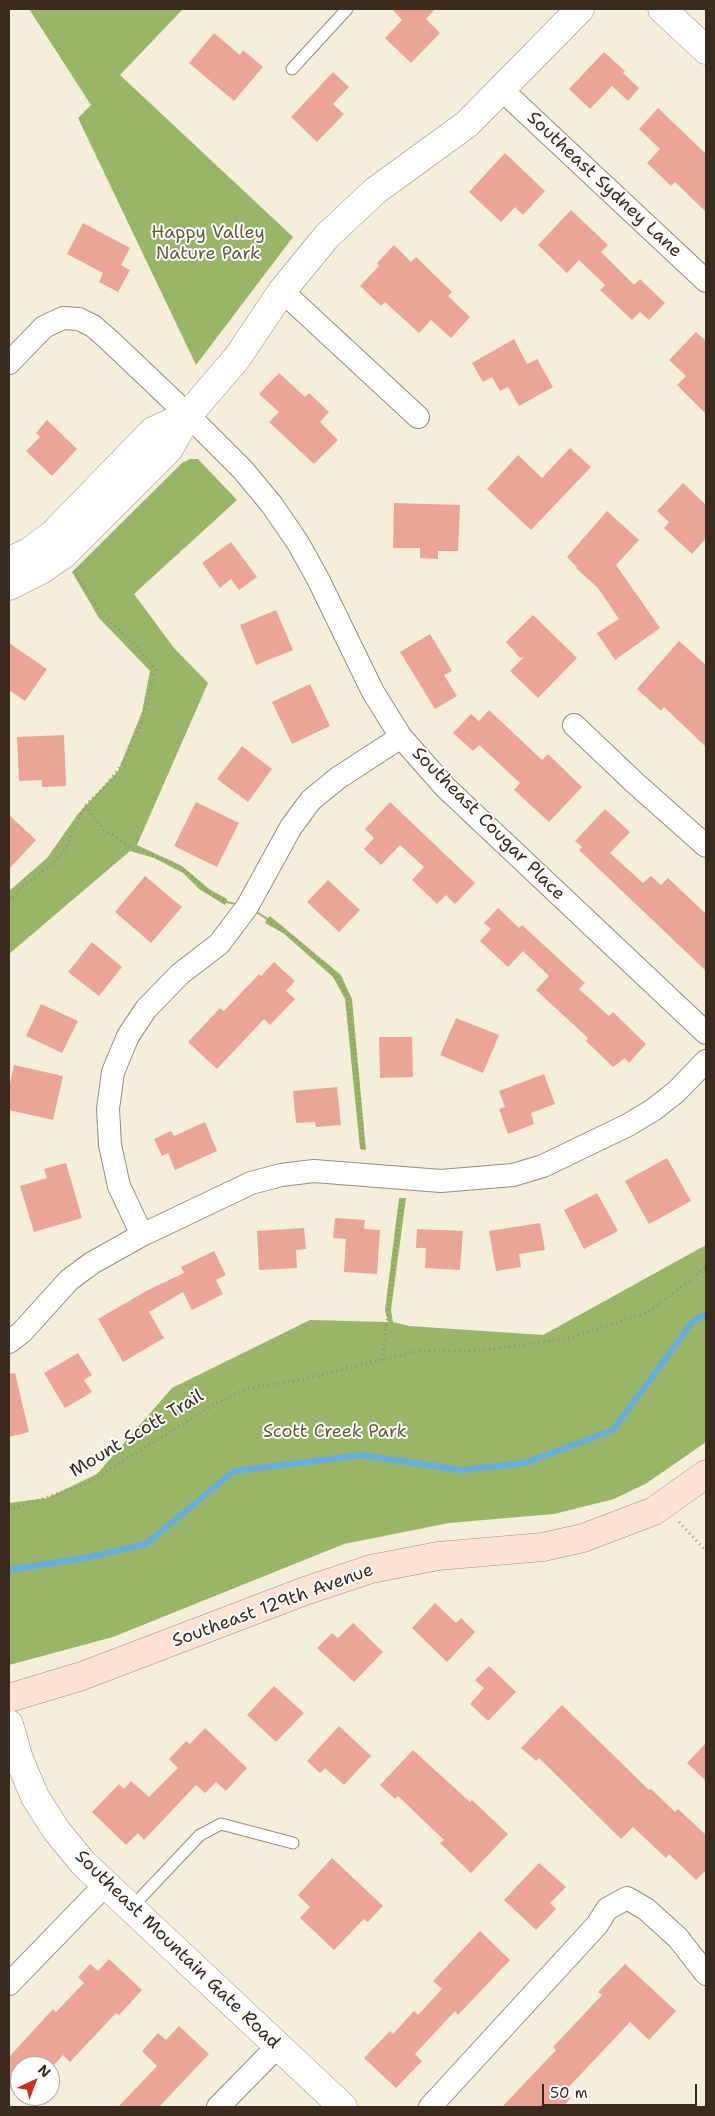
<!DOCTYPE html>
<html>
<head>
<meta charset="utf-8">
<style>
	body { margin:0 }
	#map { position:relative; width:715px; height:2116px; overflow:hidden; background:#f5eedb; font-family:"Shantell Sans",sans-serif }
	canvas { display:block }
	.frame { position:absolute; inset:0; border:10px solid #3b2a1e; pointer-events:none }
	.north { position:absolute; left:10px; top:2056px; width:50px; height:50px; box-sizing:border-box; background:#fff; border:1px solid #b1aaa5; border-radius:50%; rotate:43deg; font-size:14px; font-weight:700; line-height:20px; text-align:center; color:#3b2a1e }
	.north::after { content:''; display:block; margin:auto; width:18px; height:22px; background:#c8321e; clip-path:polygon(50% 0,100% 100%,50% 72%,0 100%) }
	.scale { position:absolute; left:542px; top:2084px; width:155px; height:22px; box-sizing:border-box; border:2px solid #3b2a1e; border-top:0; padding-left:6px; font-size:15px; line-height:18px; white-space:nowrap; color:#3b2a1e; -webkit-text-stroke:4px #fff; paint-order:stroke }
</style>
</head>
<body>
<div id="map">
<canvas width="715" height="2116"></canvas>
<div class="frame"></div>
<div class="north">N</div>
<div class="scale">50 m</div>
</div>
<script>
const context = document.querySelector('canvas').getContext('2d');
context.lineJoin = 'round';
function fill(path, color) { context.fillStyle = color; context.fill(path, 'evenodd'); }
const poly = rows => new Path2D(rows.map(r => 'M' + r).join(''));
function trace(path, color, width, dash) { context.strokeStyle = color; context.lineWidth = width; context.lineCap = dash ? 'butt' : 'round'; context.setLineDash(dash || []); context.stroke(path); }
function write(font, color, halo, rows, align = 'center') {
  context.font = font + ' "Shantell Sans",sans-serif'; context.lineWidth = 4; context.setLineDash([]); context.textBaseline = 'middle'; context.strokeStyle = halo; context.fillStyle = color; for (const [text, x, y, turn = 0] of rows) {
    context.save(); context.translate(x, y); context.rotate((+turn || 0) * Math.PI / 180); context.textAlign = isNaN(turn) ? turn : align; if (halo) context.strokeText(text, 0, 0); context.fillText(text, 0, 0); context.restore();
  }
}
fill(poly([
	[29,9,183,9,120,75,293,237,196,365,78,118,91,105],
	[190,459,198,459,237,500,134,594,174,648,208,683,137,845,182,866,209,889,227,899,227,901,248,906,268,918,270,916,341,975,352,999,366,1150,360,1149,345,999,333,977,283,933,265,923,267,920,247,907,226,903,225,905,199,889,183,873,154,858,130,851,9,954,9,891,47,858,78,814,118,771,142,712,150,671,99,618,72,572,182,463],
	[399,1198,406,1198,391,1310,393,1322,409,1326,543,1335,706,1245,706,1442,647,1483,614,1499,554,1514,449,1523,344,1544,113,1637,9,1665,9,1503,47,1498,97,1474,172,1388,310,1320,388,1322,385,1310]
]), '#99b668');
trace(poly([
	[9,1570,89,1557,146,1544,234,1471,362,1455,461,1470,525,1463,613,1430,693,1321,706,1314]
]), '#67aede', 6);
fill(poly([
	[392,9,435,9,426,19,440,33,411,63,385,38,402,20],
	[214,33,240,55,243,50,263,67,234,101,189,63],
	[604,52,625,71,623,73,639,88,628,101,612,86,590,109,569,89],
	[333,72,349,87,333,104,344,114,317,142,291,117],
	[658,108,706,154,706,212,675,182,671,186,647,163,660,149,639,129],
	[505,153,545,191,523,215,515,207,501,222,469,192],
	[571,210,608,245,601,252,634,285,640,279,665,303,649,320,640,312,632,320,600,290,605,285,579,260,567,273,538,245],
	[83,223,130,248,121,265,130,270,118,292,99,282,103,273,67,254],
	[394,245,411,262,416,257,452,292,448,296,470,317,451,338,431,320,419,333,385,302,381,306,360,286,379,266,377,263],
	[696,332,706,341,706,414,677,385,686,376,669,360],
	[514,339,527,364,537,359,553,387,519,406,508,387,500,391,492,377,483,382,472,363],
	[279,373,305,397,309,393,329,412,320,422,338,440,314,464,269,422,279,412,259,394],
	[47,420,77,449,52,476,26,451,40,437,36,433],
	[570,448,591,467,531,530,487,489,518,455,542,478],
	[683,483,706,505,706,538,692,554,664,528,669,522,657,511],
	[394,503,460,505,458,551,438,551,438,559,420,558,420,548,393,548],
	[607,511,639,540,616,565,660,628,615,660,597,633,619,619,598,588,576,568,577,567,567,557],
	[231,542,257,577,239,590,231,579,220,588,202,563],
	[276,610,293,650,256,665,240,625],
	[533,615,577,658,538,698,510,671,524,657,520,658,506,642],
	[430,634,452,671,444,675,457,696,435,709,400,652],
	[679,641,706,665,706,747,664,707,661,711,637,689],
	[9,643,47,669,25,701,9,690],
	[310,684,330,726,292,744,272,702],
	[489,710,542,760,548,754,582,787,549,822,514,790,520,783,479,745,473,751,453,733,471,714,479,721],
	[64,735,66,786,42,787,42,780,19,781,17,737],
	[242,746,272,769,248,802,217,779],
	[196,802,239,823,217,867,174,846],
	[390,802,475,883,455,904,446,895,437,904,412,880,424,867,400,845,381,865,364,849,374,838,365,829],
	[605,809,630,832,610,853,643,883,651,876,661,885,668,878,706,914,706,971,579,850,582,847,575,841],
	[9,815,36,840,9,869],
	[145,876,182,907,151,943,115,912],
	[328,880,360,910,339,932,307,902],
	[498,908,519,928,522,925,585,983,579,989,609,1016,613,1012,646,1044,629,1063,625,1058,613,1067,586,1041,588,1038,536,990,549,976,523,951,508,967,480,941,491,929,484,923],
	[92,942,122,967,99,996,68,972],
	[274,962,295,981,286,991,295,999,270,1025,264,1019,217,1069,188,1042,220,1008,224,1011,259,974,261,976],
	[41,1004,78,1021,62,1053,26,1036],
	[456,1018,499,1035,483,1073,440,1055],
	[379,1037,412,1037,413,1077,380,1078],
	[14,1065,63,1076,53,1120,9,1110,9,1088],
	[544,1074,555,1104,531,1113,534,1124,508,1134,499,1109,505,1107,499,1091],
	[337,1087,341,1125,316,1127,315,1122,296,1123,293,1091],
	[205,1122,217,1151,175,1170,168,1153,162,1156,154,1139,171,1131,174,1136],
	[667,1158,691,1201,649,1224,625,1181],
	[66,1163,82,1218,34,1232,20,1186,47,1178,44,1169],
	[597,1193,618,1231,584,1249,564,1210],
	[335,1218,365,1220,364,1229,380,1230,377,1274,344,1272,346,1239,333,1238],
	[540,1223,545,1250,519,1254,521,1267,496,1271,489,1231],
	[304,1228,306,1249,296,1250,297,1268,259,1270,257,1231],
	[417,1229,463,1231,460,1270,425,1268,426,1248,416,1248],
	[214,1251,226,1275,216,1280,223,1294,192,1310,183,1292,149,1312,164,1338,123,1362,98,1319,148,1290,184,1273,181,1267],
	[78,1353,92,1375,84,1380,92,1392,65,1408,44,1373],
	[15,1373,29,1432,9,1437,9,1374],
	[435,1603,456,1623,461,1618,475,1632,447,1662,412,1628],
	[353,1623,383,1652,354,1682,317,1648,332,1633,338,1638],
	[489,1666,516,1692,488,1721,470,1704,484,1688,475,1680],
	[274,1686,304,1713,276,1742,247,1715],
	[562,1705,649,1790,651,1789,675,1812,678,1809,706,1835,706,1870,696,1880,669,1854,666,1858,633,1827,621,1839,539,1758,536,1761,521,1748],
	[339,1726,371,1756,344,1785,325,1768,320,1773,307,1761],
	[205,1728,247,1768,226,1791,216,1782,205,1793,196,1785,144,1840,138,1833,126,1845,92,1812,119,1784,124,1789,131,1781,149,1797,178,1768,169,1759,186,1741,190,1744],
	[706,1743,706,1781,687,1763],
	[413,1750,470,1802,472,1800,508,1834,471,1873,440,1843,444,1840,398,1796,395,1799,380,1785],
	[332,1858,383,1906,368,1922,364,1919,334,1950,300,1918,310,1907,298,1895],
	[539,1863,566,1887,550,1903,556,1909,536,1930,504,1900],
	[480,1931,510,1960,458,2015,455,2011,415,2054,422,2061,396,2088,364,2058,390,2031,393,2034,414,2011,418,2015,442,1989,433,1981],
	[109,1959,142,1990,119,2015,116,2013,70,2062,63,2055,50,2069,50,2066,20,2066,20,2096,25,2096,22,2099,9,2087,9,2057,53,2009,56,2012,84,1983,78,1977,90,1964,98,1971],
	[625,1964,676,2011,649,2040,630,2022,564,2092,571,2098,562,2107,502,2107,556,2050,553,2047,602,1995,598,1992],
	[179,2026,209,2054,159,2107,118,2107,157,2066,142,2051,158,2033,166,2040]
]), '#eaa596');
const service = poly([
	[292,69,347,9],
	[130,1909,200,1835,221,1824,293,1843]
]);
const minor = poly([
	[502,90,706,281],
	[282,291,418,417],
	[9,363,44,327,63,318,79,319,93,326,108,339,188,415,243,470,272,505,298,543,318,579,373,692,401,737,445,787,706,1033],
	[574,725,635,783,706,846],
	[142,1235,119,1186,110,1145,108,1109,113,1072,128,1036,146,1009,180,974,219,944,247,907,291,827,311,800,338,778,401,737],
	[9,1342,22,1332,69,1280,92,1263,142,1235,251,1183,281,1175,314,1171,441,1181,513,1175,543,1166,628,1125,653,1110,676,1092,706,1061],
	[9,1984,105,1885],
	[218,2107,278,2046],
	[430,2107,597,1925,607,1909,627,1898,646,1909,678,1938,706,1974]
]);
const tertiary = poly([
	[662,9,706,50],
	[9,561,29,552,53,534,153,431,188,415],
	[9,586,41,570,64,554,169,449,188,415,237,358,282,291,327,236,375,191,467,124,580,9],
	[9,1724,19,1759,35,1797,56,1830,83,1863,343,2107]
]);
const secondary = poly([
	[9,1698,82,1676,305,1591,371,1569,438,1556,543,1547,583,1538,654,1511,706,1474]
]);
trace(service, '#988c7c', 13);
trace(minor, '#988c7c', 24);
trace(tertiary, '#988c7c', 29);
trace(secondary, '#988c7c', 29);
trace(poly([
	[85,806,103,829,134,849,171,862,193,877,201,886,217,898,224,901],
	[9,901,23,886,53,863,65,849,85,806,106,785,124,761,140,727,156,670,133,643,100,612,76,574],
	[267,920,294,938,335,975,348,998,359,1094,363,1151],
	[382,1360,402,1198],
	[9,1510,86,1484,218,1402,249,1388,305,1379,418,1351,478,1351,569,1338,649,1312,706,1267],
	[679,1522,706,1551]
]), '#988c7c', 3, [1, 4]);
trace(service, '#fff', 11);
trace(minor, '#fff', 22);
trace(tertiary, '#fff', 28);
trace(secondary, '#fee3d2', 28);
write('18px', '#3b2a1e', '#fff', [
	["Southeast Sydney Lane",604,185,43],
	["Southeast Cougar Place",488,824,45],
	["Mount Scott Trail",137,1434,-31],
	["Southeast 129th Avenue",273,1606,-20],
	["Southeast Mountain Gate Road",177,1950,44]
]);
write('18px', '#645d39', '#fff', [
	["Happy Valley",208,233],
	["Nature Park",208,254],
	["Scott Creek Park",335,1432]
]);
</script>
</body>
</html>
